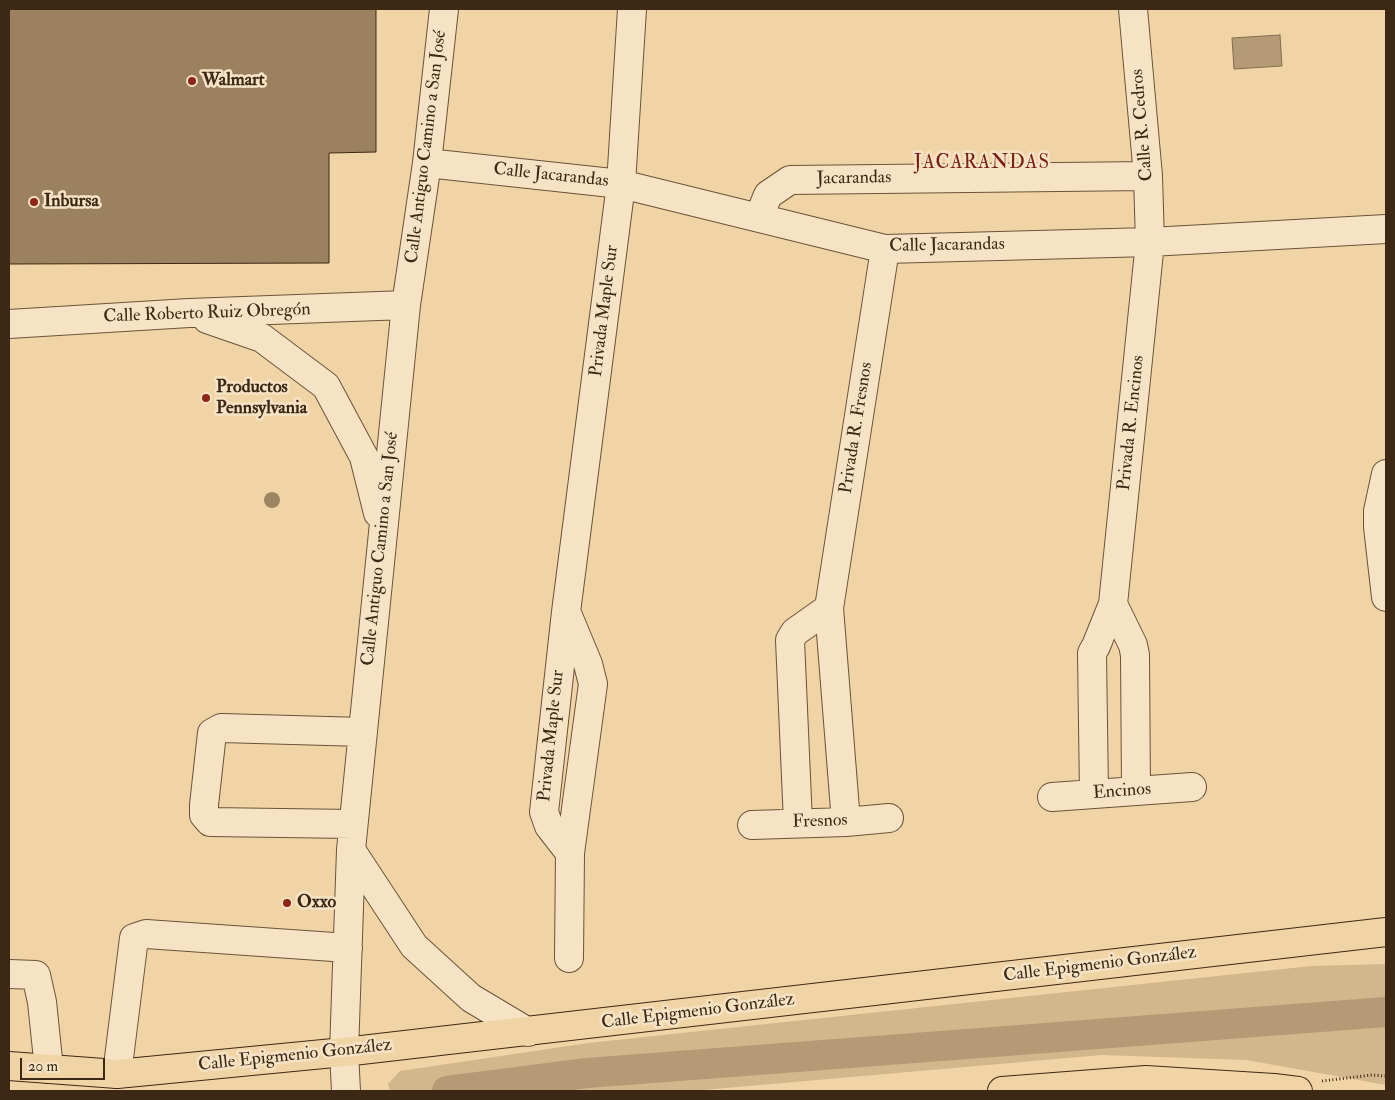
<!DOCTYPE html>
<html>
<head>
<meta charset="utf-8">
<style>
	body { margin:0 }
	#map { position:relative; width:1395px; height:1100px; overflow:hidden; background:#f1d4a6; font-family:"IM FELL Double Pica",serif }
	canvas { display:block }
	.frame { position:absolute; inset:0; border:10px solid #3d2815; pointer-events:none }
	.scale { position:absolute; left:20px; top:1058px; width:85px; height:22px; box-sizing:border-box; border:2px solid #3d2815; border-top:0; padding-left:6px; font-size:15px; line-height:18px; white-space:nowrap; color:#3d2815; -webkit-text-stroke:4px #f6e3c5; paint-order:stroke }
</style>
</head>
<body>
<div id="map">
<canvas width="1395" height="1100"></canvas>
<div class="frame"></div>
<div class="scale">20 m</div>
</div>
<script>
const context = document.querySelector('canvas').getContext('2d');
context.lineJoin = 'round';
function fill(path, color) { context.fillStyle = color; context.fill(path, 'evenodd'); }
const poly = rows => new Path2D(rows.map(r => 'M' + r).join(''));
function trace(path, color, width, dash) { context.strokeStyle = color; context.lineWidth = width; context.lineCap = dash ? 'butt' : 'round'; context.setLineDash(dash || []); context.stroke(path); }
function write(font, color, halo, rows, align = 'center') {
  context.font = font + ' "IM FELL Double Pica",serif'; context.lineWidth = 5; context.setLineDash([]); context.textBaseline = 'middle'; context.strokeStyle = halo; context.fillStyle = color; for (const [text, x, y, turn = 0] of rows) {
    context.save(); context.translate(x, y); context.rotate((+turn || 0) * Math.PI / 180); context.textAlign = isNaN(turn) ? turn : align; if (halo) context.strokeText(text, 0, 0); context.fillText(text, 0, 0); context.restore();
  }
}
fill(poly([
	[1386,964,1386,1085,1246,1060,1102,1055,692,1091,390,1091,388,1084,400,1071,588,1043,1311,966]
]), '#d2b78d');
const water = poly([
	[1280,35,1282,66,1234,69,1232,38,1280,35]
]);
fill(water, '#b49a75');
trace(water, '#846c4f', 1);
trace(poly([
	[447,1091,587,1073,1386,1012]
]), '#b49a75', 30);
const building = poly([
	[9,9,376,9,376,152,329,153,329,263,9,264,9,9]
]);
fill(building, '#9b8160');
trace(building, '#3d2815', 1);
const minor = poly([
	[427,163,621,184,885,249,1150,242,1386,229],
	[759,217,768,195,790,180,1148,176],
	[207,319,262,338,326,386,364,457,378,513],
	[9,324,189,313,406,305],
	[1386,474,1378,511,1378,527,1386,597],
	[1113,604,1133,645,1135,655,1136,791],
	[568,616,588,664,593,684,570,853,569,958],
	[1094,794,1092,653,1096,646,1113,604,1150,242,1148,176,1133,9],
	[1052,797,1192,787],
	[846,822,829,608,885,249],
	[798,823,790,640,795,632,829,608],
	[353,824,210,822,204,815,204,805,212,733,221,728,363,732],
	[752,825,846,822,889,818],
	[351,850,414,946,471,998,528,1032],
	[570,853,549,826,544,812,566,612,621,184,632,9],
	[9,974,36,975,42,1002,49,1069],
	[117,1074,134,938,146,934,348,948],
	[346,1091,344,1052,351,850,406,305,427,163,444,9]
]);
const major = poly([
	[9,1066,117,1074,344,1052,1386,932],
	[1002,1091,1146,1080,1274,1088,1298,1091]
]);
trace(minor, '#6a5339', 30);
trace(major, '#3d2815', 30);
trace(poly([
	[1322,1081,1372,1075,1386,1076]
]), '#3d2815', 3, [1, 2.5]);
trace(minor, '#f6e3c5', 28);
trace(major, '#f1d4a6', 28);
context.fillStyle = '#9e8563';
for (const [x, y] of [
	[272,500]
]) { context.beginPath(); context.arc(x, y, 8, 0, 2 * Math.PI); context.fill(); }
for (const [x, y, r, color] of [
	[192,81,5,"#8f2418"],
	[34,202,5,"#8f2418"],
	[206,398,5,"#8f2418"],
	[287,903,5,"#8f2418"]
]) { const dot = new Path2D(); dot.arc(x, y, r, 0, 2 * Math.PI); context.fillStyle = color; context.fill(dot); trace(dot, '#f6e3c5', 2); }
write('bold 18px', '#3d2815', '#f6e3c5', [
	["Walmart",202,81],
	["Inbursa",44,202],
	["Productos",216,388],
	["Pennsylvania",216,409],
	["Oxxo",297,903]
], 'left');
write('18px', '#3d2815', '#f6e3c5', [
	["Calle R. Cedros",1143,125,-95],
	["Calle Antiguo Camino a San José",427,147,-83],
	["Calle Jacarandas",551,176,6],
	["Jacarandas",854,179,-1],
	["Calle Jacarandas",947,246,-1],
	["Privada Maple Sur",605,311,-83],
	["Calle Roberto Ruiz Obregón",207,314,-2],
	["Privada R. Encinos",1132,423,-84],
	["Privada R. Fresnos",857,428,-81],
	["Calle Antiguo Camino a San José",381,549,-84],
	["Privada Maple Sur",552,736,-84],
	["Encinos",1122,792,-4],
	["Fresnos",820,822,-2],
	["Calle Epigmenio González",1100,965,-7],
	["Calle Epigmenio González",698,1012,-7],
	["Calle Epigmenio González",295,1056,-6]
]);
context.letterSpacing = '1px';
write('19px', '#7a1f14', '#f6e3c5', [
	["JACARANDAS",982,164]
]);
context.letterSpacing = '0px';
</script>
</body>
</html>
